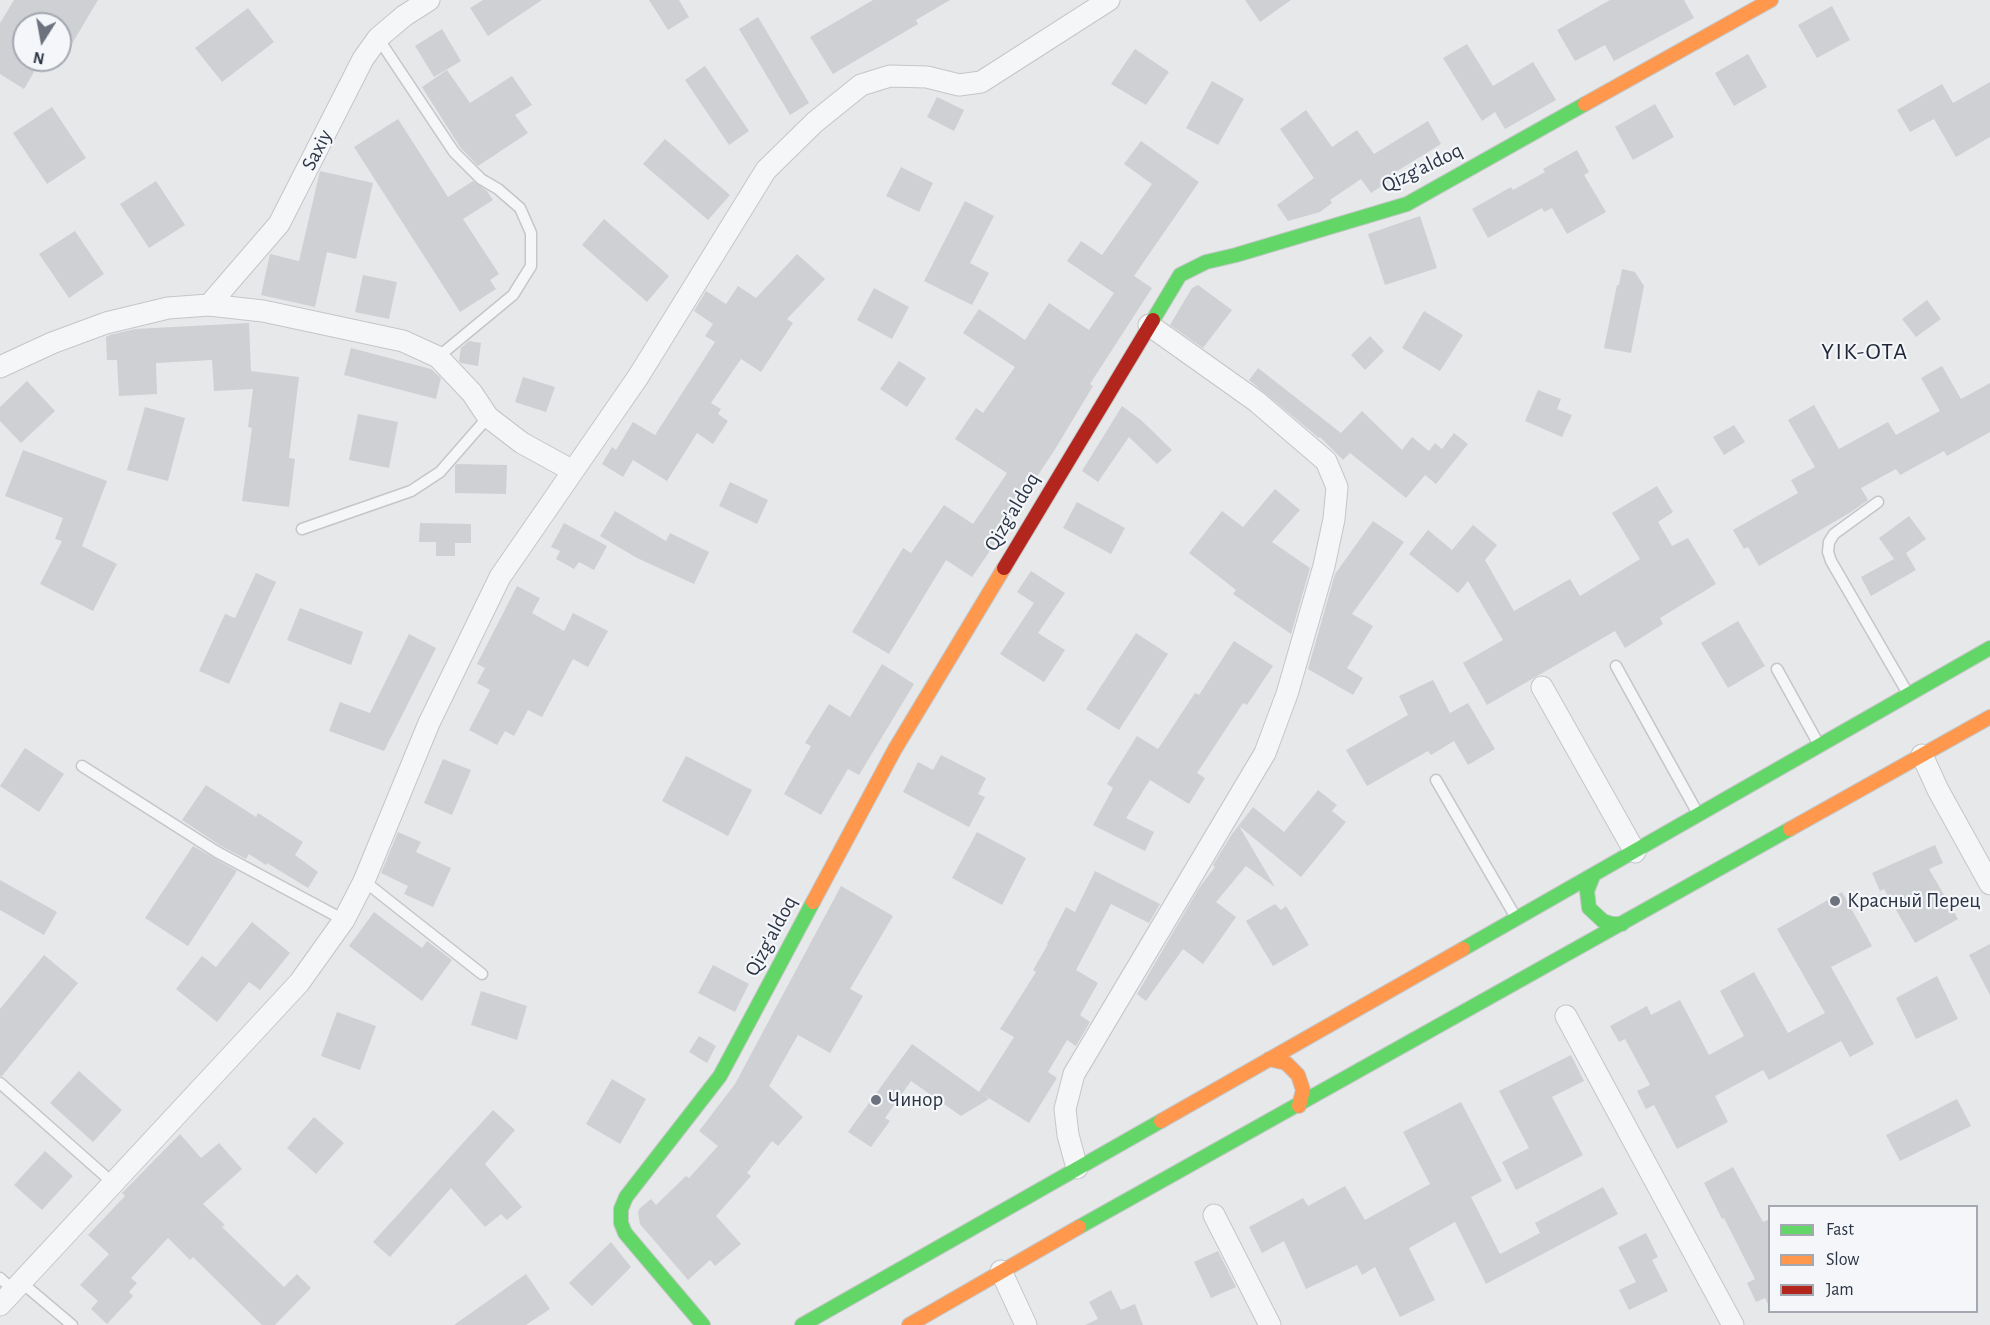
<!DOCTYPE html>
<html>
<head>
<meta charset="utf-8">
<style>
	body { margin:0 }
	#map { position:relative; width:1990px; height:1325px; overflow:hidden; background:#e6e8ea; font-family:"Alegreya Sans",sans-serif }
	canvas { display:block }
	.legend { position:absolute; left:1768px; top:1205px; width:210px; height:108px; box-sizing:border-box; background:#f4f6f9; border:2px solid #a4a8b1; margin:0; padding:8px 10px; list-style:none; font-size:18px; color:#2b3445 }
	.legend li { display:flex; align-items:center; gap:12px; height:30px }
	.legend b { width:30px; border:2px solid #a4a8b1 }
	.north { position:absolute; left:12px; top:12px; width:60px; height:60px; box-sizing:border-box; background:#f4f6f9; border:2px solid #a4a8b1; border-radius:50%; rotate:191deg; font-size:16px; font-weight:700; line-height:24px; text-align:center; color:#2b3445 }
	.north::after { content:''; display:block; margin:auto; width:21px; height:27px; background:#6c737f; clip-path:polygon(50% 0,100% 100%,50% 72%,0 100%) }
</style>
</head>
<body>
<div id="map">
<canvas width="1990" height="1325"></canvas>
<ul class="legend">
<li><b style="height:8px;background:#63d668"></b>Fast</li>
<li><b style="height:8px;background:#ff974d"></b>Slow</li>
<li><b style="height:8px;background:#b3261e"></b>Jam</li>
</ul>
<div class="north">N</div>
</div>
<script>
const context = document.querySelector('canvas').getContext('2d');
context.lineJoin = 'round';
function fill(path, color) { context.fillStyle = color; context.fill(path, 'evenodd'); }
const poly = rows => new Path2D(rows.map(r => 'M' + r).join(''));
function trace(path, color, width, dash) { context.strokeStyle = color; context.lineWidth = width; context.lineCap = dash ? 'butt' : 'round'; context.setLineDash(dash || []); context.stroke(path); }
function write(font, color, halo, rows, align = 'center') {
  context.font = font + ' "Alegreya Sans",sans-serif'; context.lineWidth = 4.5; context.setLineDash([]); context.textBaseline = 'middle'; context.strokeStyle = halo; context.fillStyle = color; for (const [text, x, y, turn = 0] of rows) {
    context.save(); context.translate(x, y); context.rotate((+turn || 0) * Math.PI / 180); context.textAlign = isNaN(turn) ? turn : align; if (halo) context.strokeText(text, 0, 0); context.fillText(text, 0, 0); context.restore();
  }
}
fill(poly([
	[14,0,98,0,60,64,60,24,24,24,24,60,41,60,24,89,0,74,0,23],
	[483,0,542,0,488,36,470,8],
	[649,0,679,0,689,17,668,30],
	[873,0,950,0,916,20,918,24,833,74,810,37],
	[1245,0,1291,0,1260,22],
	[1610,0,1684,0,1694,18,1614,61,1605,45,1575,61,1557,30],
	[1832,6,1850,40,1817,58,1798,25],
	[248,8,274,42,222,82,195,48],
	[758,17,809,103,790,115,739,29],
	[442,29,461,61,434,77,415,46],
	[1467,44,1493,86,1533,62,1556,100,1505,129,1495,112,1482,121,1443,58],
	[1135,49,1169,72,1146,105,1111,84],
	[1748,54,1767,87,1734,106,1715,73],
	[705,66,749,131,729,145,685,80],
	[447,70,470,103,512,76,532,105,515,115,528,133,478,166,460,147,422,87],
	[1212,81,1244,99,1218,145,1186,128],
	[1990,82,1990,137,1956,157,1934,119,1910,132,1897,110,1942,84,1953,103],
	[937,97,964,110,954,131,927,117],
	[1655,104,1674,137,1633,160,1615,127],
	[52,107,86,158,47,184,13,133],
	[1306,110,1332,147,1357,130,1374,154,1428,121,1441,144,1389,176,1391,180,1371,193,1361,179,1330,200,1332,203,1320,212,1288,221,1277,205,1314,178,1280,129],
	[398,119,448,197,473,181,487,191,493,200,463,219,499,274,490,280,496,289,460,312,354,147],
	[665,139,730,195,708,220,643,164],
	[1141,141,1199,182,1134,276,1152,288,1090,384,1093,386,1054,451,1016,508,1018,510,972,577,946,560,889,654,852,632,903,548,911,553,944,505,973,524,1007,473,955,439,976,408,983,413,1015,367,963,333,979,309,1025,340,1049,303,1089,330,1114,293,1067,261,1081,241,1102,255,1152,184,1124,164],
	[1577,150,1589,172,1584,175,1606,212,1567,234,1552,208,1544,212,1542,208,1488,238,1472,209,1511,187,1513,190,1545,172,1543,169],
	[901,167,933,183,919,212,886,196],
	[320,171,373,183,356,259,327,252,315,307,261,295,270,254,299,261],
	[156,181,185,225,149,248,120,204],
	[965,201,994,216,970,263,989,273,972,305,924,281],
	[1420,216,1437,268,1385,285,1368,234],
	[604,219,669,276,647,302,582,245],
	[75,231,104,274,69,298,39,254],
	[797,254,825,279,787,319,793,323,761,372,741,359,711,403,721,409,718,414,728,421,713,444,697,433,667,481,633,460,623,477,602,464,612,447,616,450,633,422,655,435,715,342,705,336,713,324,694,311,706,291,726,304,738,286,756,298],
	[1622,269,1635,272,1644,286,1631,353,1604,348,1617,285,1619,285],
	[363,275,397,282,389,319,355,312],
	[1198,285,1232,310,1203,348,1170,325,1192,288],
	[874,288,909,307,892,339,857,320],
	[1927,300,1941,319,1916,337,1902,319],
	[1424,311,1463,335,1440,371,1402,348],
	[249,323,251,371,299,377,289,458,295,459,289,507,242,501,252,428,248,427,253,389,214,391,212,360,156,363,157,394,119,396,117,360,107,360,106,337,110,335,135,329],
	[1370,336,1384,351,1365,370,1351,355],
	[469,341,481,343,478,366,461,363,459,361,461,348],
	[351,348,431,369,441,378,436,399,344,375],
	[899,361,926,378,907,407,880,389],
	[1942,366,1961,399,1990,383,1990,432,1947,456,1944,451,1900,475,1896,469,1861,488,1868,500,1851,512,1759,566,1748,547,1744,549,1733,530,1798,493,1791,480,1815,467,1788,420,1814,405,1839,449,1888,422,1896,435,1940,411,1921,378],
	[1258,368,1341,433,1362,411,1402,450,1412,437,1429,451,1435,443,1442,449,1454,433,1468,444,1436,484,1425,475,1406,498,1350,453,1343,460,1320,437,1319,438,1249,380],
	[523,377,555,387,546,412,515,402],
	[27,381,55,411,21,443,0,421,0,407],
	[1538,390,1561,399,1557,409,1572,415,1562,437,1525,421],
	[1122,406,1141,420,1172,450,1157,464,1129,437,1098,482,1082,471],
	[145,407,185,418,168,481,127,470],
	[358,414,398,422,389,468,349,460],
	[1734,425,1745,442,1724,455,1713,437],
	[23,450,107,481,82,546,117,564,93,611,40,584,62,541,55,539,63,518,5,496],
	[457,464,507,465,506,494,455,493,455,466],
	[730,482,768,500,757,524,719,506],
	[1657,486,1673,512,1658,522,1672,546,1688,538,1716,584,1660,618,1663,624,1625,648,1615,631,1487,705,1463,663,1503,640,1468,581,1458,593,1409,554,1428,530,1452,550,1473,525,1497,545,1485,560,1514,611,1570,579,1580,596,1640,559,1612,513],
	[1275,489,1300,510,1272,542,1310,568,1291,634,1233,594,1236,590,1189,553,1222,511,1243,527],
	[1077,502,1125,528,1111,554,1063,528],
	[615,511,666,541,670,533,709,552,694,584,637,558,600,536],
	[1909,516,1926,539,1906,553,1916,570,1871,596,1861,577,1894,559,1879,538],
	[1373,521,1404,542,1352,614,1373,626,1347,668,1363,678,1353,695,1308,669,1335,574],
	[420,523,471,524,471,543,455,543,455,556,436,556,436,542,419,542],
	[564,523,607,546,594,570,579,562,574,569,556,559,560,551,551,547],
	[1031,571,1065,593,1038,633,1065,650,1044,682,1000,654,1034,603,1017,592],
	[256,573,276,582,229,684,199,671,225,614,235,618],
	[517,586,540,598,532,613,564,631,573,613,608,631,588,667,573,659,542,717,528,710,514,736,505,731,497,745,469,730,490,690,477,683,485,668,477,664],
	[300,608,363,632,351,665,287,640],
	[1738,621,1765,666,1728,688,1701,643],
	[1136,633,1168,654,1119,730,1086,709],
	[409,634,436,648,384,751,329,731,340,702,370,713],
	[1234,641,1273,666,1247,705,1243,703,1197,773,1205,778,1189,804,1150,780,1126,818,1154,832,1145,851,1093,825,1113,788,1107,784,1137,736,1158,749,1195,693,1199,695],
	[882,664,914,684,859,775,848,769,821,815,784,794,811,746,805,743,829,704,850,717],
	[1433,680,1450,713,1468,703,1495,749,1468,765,1454,741,1431,755,1428,751,1367,786,1346,750,1408,715,1399,696],
	[25,748,64,774,39,812,0,786],
	[941,755,986,778,978,794,985,797,969,827,903,792,918,762,933,770],
	[686,756,752,790,728,836,662,801],
	[443,759,471,770,452,815,424,803],
	[206,785,256,817,258,813,303,842,295,855,318,872,308,888,267,863,266,865,249,854,246,859,221,846,182,820],
	[1318,790,1337,805,1332,811,1346,822,1301,877,1239,826,1275,887,1246,866,1216,902,1236,917,1203,964,1183,949,1146,1001,1137,994,1199,888,1215,867,1213,865,1232,834,1253,807,1284,832],
	[398,832,421,842,416,852,451,868,433,907,404,894,408,886,381,873],
	[977,832,1026,858,1002,905,952,878],
	[1935,845,1943,863,1929,869,1958,919,1915,943,1884,889,1880,891,1872,873],
	[193,846,237,871,188,946,145,918],
	[1095,871,1160,904,1149,923,1111,904,1076,970,1098,983,1080,1015,1090,1022,1076,1046,1067,1040,1048,1072,1057,1078,1029,1123,979,1092,1014,1037,1000,1029,1036,972,1033,970,1048,944,1047,944,1066,907,1075,912],
	[0,880,57,912,44,935,0,910],
	[841,886,893,916,850,989,863,996,830,1053,798,1035,769,1086,803,1117,778,1146,772,1141,747,1173,751,1176,716,1216,741,1244,715,1266,710,1260,688,1280,640,1224,638,1212,640,1208,651,1199,656,1205,686,1176,689,1178,718,1146,699,1131,735,1084],
	[1842,892,1872,946,1831,967,1874,1044,1850,1057,1841,1041,1769,1080,1763,1070,1715,1096,1728,1122,1677,1149,1654,1105,1646,1109,1637,1091,1650,1085,1625,1039,1619,1042,1610,1026,1647,1006,1651,1015,1680,1000,1709,1055,1744,1036,1720,991,1754,972,1788,1033,1825,1013,1777,929],
	[1275,904,1281,910,1286,906,1309,945,1273,966,1246,921],
	[374,912,422,948,427,941,452,960,422,1001,349,946],
	[252,922,290,953,260,990,249,982,217,1022,176,989,202,956,216,967],
	[1990,944,1990,995,1969,955],
	[44,955,78,983,2,1076,0,1076,0,1009],
	[713,965,749,984,735,1012,698,993],
	[1937,976,1958,1019,1916,1039,1896,998],
	[481,991,527,1006,517,1040,471,1025],
	[337,1012,376,1026,360,1070,321,1056],
	[699,1036,716,1046,707,1063,689,1052],
	[912,1044,989,1099,961,1116,911,1081,885,1118,890,1121,871,1147,848,1132],
	[1571,1055,1584,1081,1552,1097,1583,1155,1516,1190,1502,1162,1529,1148,1499,1091],
	[79,1071,122,1110,93,1142,50,1103],
	[612,1079,646,1099,620,1144,586,1124],
	[1957,1099,1971,1126,1900,1161,1886,1135],
	[1461,1102,1502,1181,1471,1197,1500,1254,1540,1233,1535,1223,1603,1187,1618,1214,1486,1284,1455,1222,1409,1248,1435,1300,1400,1317,1375,1267,1362,1275,1357,1265,1306,1289,1284,1241,1262,1253,1249,1227,1303,1198,1308,1206,1345,1186,1365,1220,1430,1184,1403,1132],
	[493,1110,515,1130,485,1164,522,1207,507,1220,501,1214,485,1227,451,1188,390,1257,373,1242],
	[314,1117,344,1143,316,1174,287,1148],
	[180,1134,201,1158,219,1143,242,1169,203,1204,225,1225,222,1227,284,1287,297,1274,311,1288,275,1325,262,1325,193,1257,190,1260,168,1238,131,1278,137,1283,129,1292,133,1296,107,1324,91,1309,98,1301,80,1285,109,1254,88,1235,125,1196,122,1193],
	[45,1151,73,1176,42,1210,14,1185],
	[1733,1167,1763,1222,1770,1219,1770,1308,1765,1298,1756,1302,1747,1283,1755,1279,1724,1218,1722,1219,1704,1183],
	[1646,1233,1658,1257,1652,1260,1668,1291,1629,1310,1619,1290,1636,1282,1618,1247],
	[611,1242,631,1267,592,1306,569,1283],
	[1218,1251,1236,1287,1211,1298,1194,1262],
	[526,1274,550,1309,526,1325,454,1325],
	[1111,1290,1121,1310,1135,1304,1143,1325,1085,1325,1098,1319,1089,1302]
]), '#ced0d3');
const lane = poly([
	[378,38,454,152,481,179,498,189,520,208,531,233,531,266,513,295,438,357],
	[1878,502,1834,534,1829,542,1828,552,1831,561,1907,692],
	[302,529,411,491,440,472,488,417],
	[1616,666,1697,812],
	[1777,669,1818,743],
	[82,766,217,852,344,920],
	[1436,780,1515,916],
	[364,881,482,974],
	[0,1083,113,1183],
	[0,1278,13,1290],
	[21,1282,72,1325]
]);
const street = poly([
	[209,305,279,224,363,59,378,38,404,16,429,0],
	[0,367,52,343,106,323,168,308,209,305,263,311,403,341,438,357,472,393,488,417,522,443,573,471],
	[1542,687,1635,852],
	[1922,755,1938,790,1990,884],
	[1566,1016,1733,1325],
	[1077,1168,1068,1135,1065,1109,1074,1074,1265,753,1287,694,1324,566,1334,519,1337,487,1326,461,1256,401,1149,325],
	[1214,1215,1270,1325],
	[1001,1271,1026,1325],
	[0,1305,299,983,344,920,364,881,429,723,500,577,638,377,766,170,815,122,861,85,890,76,927,77,959,85,981,82,1109,0]
]);
const fast = poly([
	[1153,320,1180,275,1206,262,1236,255,1407,204,1585,104],
	[1593,876,1587,891,1589,908,1603,921,1612,924,1622,924],
	[1463,949,1990,648],
	[1079,1227,1790,829],
	[703,1325,625,1233,621,1223,621,1209,626,1197,720,1076,813,902],
	[802,1325,1161,1121]
]);
const slow = poly([
	[1585,104,1771,0],
	[1790,829,1990,717],
	[813,902,895,749,1004,568],
	[1269,1059,1286,1063,1298,1075,1303,1090,1299,1106],
	[1161,1121,1463,949],
	[909,1325,1079,1227]
]);
const jam = poly([
	[1004,568,1153,320]
]);
trace(lane, '#c4c6c8', 13);
trace(street, '#c4c6c8', 23);
trace(fast, '#c4c6c8', 16);
trace(slow, '#c4c6c8', 16);
trace(jam, '#c4c6c8', 16);
trace(lane, '#f5f6f7', 10);
trace(street, '#f5f6f7', 21);
trace(fast, '#63d668', 14);
trace(slow, '#ff974d', 14);
trace(jam, '#b3261e', 14);
for (const [x, y, r, color] of [
	[1835,901,6,"#6c737f"],
	[876,1100,6,"#6c737f"]
]) { const dot = new Path2D(); dot.arc(x, y, r, 0, 2 * Math.PI); context.fillStyle = color; context.fill(dot); trace(dot, '#f4f6f9', 2); }
write('21px', '#2b3445', '#f4f6f9', [
	["Saxiy",317,150,-63],
	["Qizg'aldoq",1422,168,-26],
	["Qizg'aldoq",1012,512,-59],
	["Qizg'aldoq",771,936,-62]
]);
write('21px', '#2b3445', '#f4f6f9', [
	["Красный Перец",1847,901],
	["Чинор",888,1100]
], 'left');
context.letterSpacing = '1.5px';
write('24px', '#1d2536', '#f4f6f9', [
	["YIK-OTA",1865,352]
]);
context.letterSpacing = '0px';
</script>
</body>
</html>
